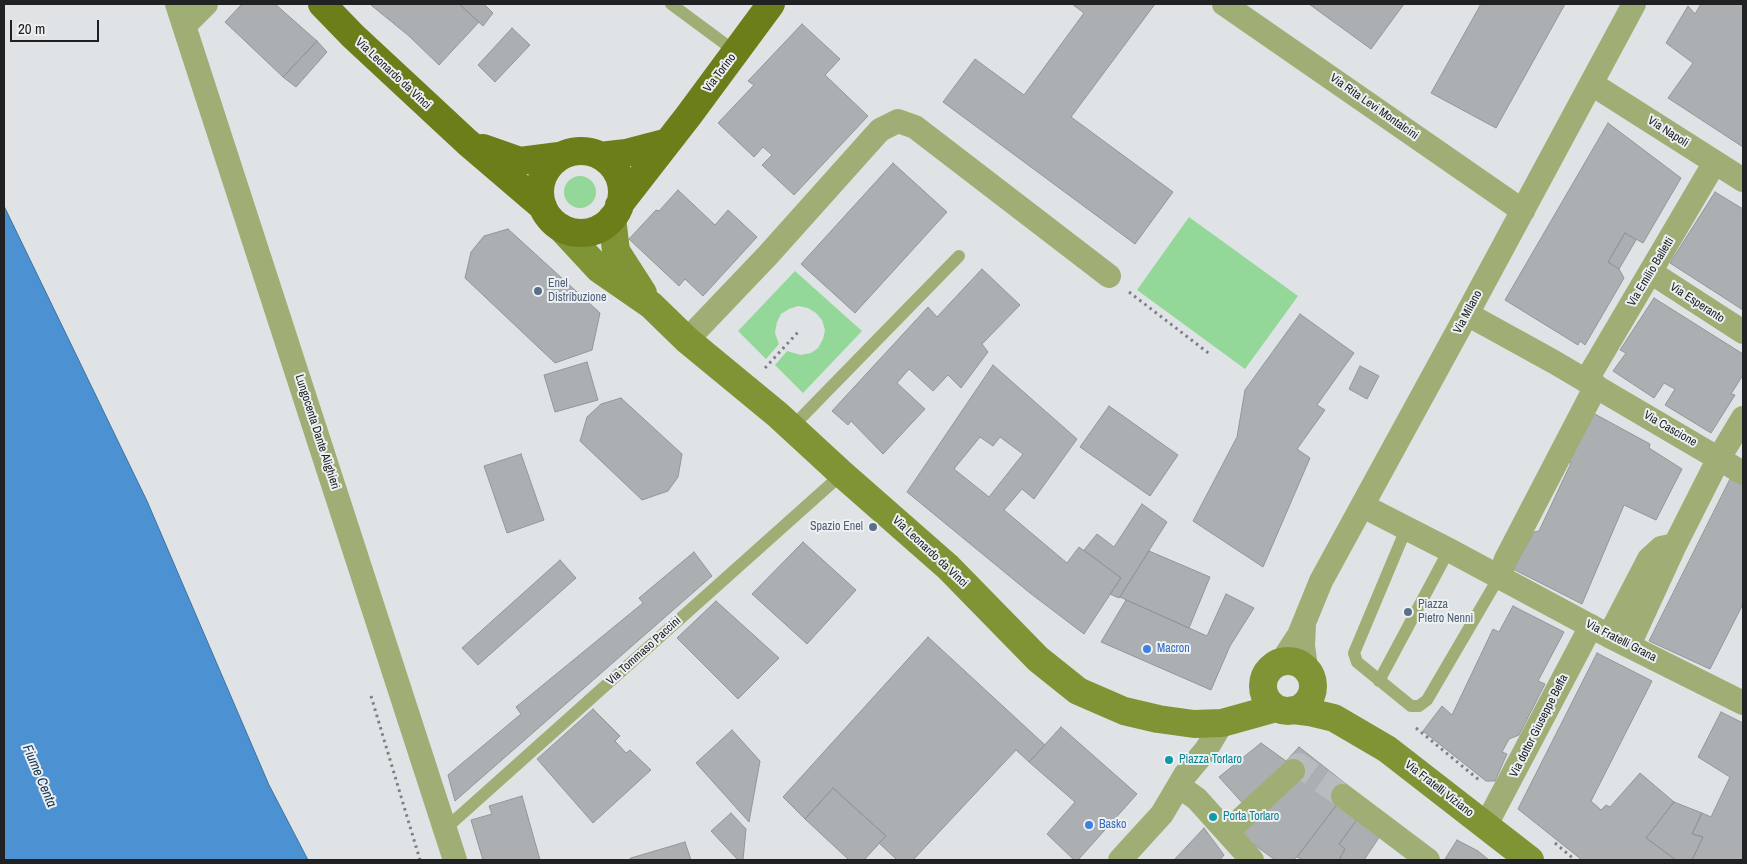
<!DOCTYPE html>
<html>
<head>
<meta charset="utf-8">
<style>
	body { margin:0 }
	#map { position:relative; width:1747px; height:864px; overflow:hidden; background:#dfe3e5; font-family:"Archivo Narrow",sans-serif }
	canvas { display:block }
	.frame { position:absolute; inset:0; border:5px solid #202122; pointer-events:none }
	.scale { position:absolute; left:10px; top:20px; width:89px; height:22px; box-sizing:border-box; border:2px solid #202122; border-top:0; padding-left:6px; font-size:15px; line-height:18px; white-space:nowrap; color:#202122; -webkit-text-stroke:4px #edf0f3; paint-order:stroke }
</style>
</head>
<body>
<div id="map">
<canvas width="1747" height="864"></canvas>
<div class="frame"></div>
<div class="scale">20 m</div>
</div>
<script>
const context = document.querySelector('canvas').getContext('2d');
context.lineJoin = 'round';
function fill(path, color) { context.fillStyle = color; context.fill(path, 'evenodd'); }
const poly = rows => new Path2D(rows.map(r => 'M' + r).join(''));
function trace(path, color, width, dash) { context.strokeStyle = color; context.lineWidth = width; context.lineCap = dash ? 'butt' : 'round'; context.setLineDash(dash || []); context.stroke(path); }
function write(font, color, halo, rows, align = 'center') {
  context.font = font + ' "Archivo Narrow",sans-serif'; context.lineWidth = 4; context.setLineDash([]); context.textBaseline = 'middle'; context.strokeStyle = halo; context.fillStyle = color; for (const [text, x, y, turn = 0] of rows) {
    context.save(); context.translate(x, y); context.rotate((+turn || 0) * Math.PI / 180); context.textAlign = isNaN(turn) ? turn : align; if (halo) context.strokeText(text, 0, 0); context.fillText(text, 0, 0); context.restore();
  }
}
fill(poly([
	'564 192a16 16 0 1 1 32 0a16 16 0 1 1-32 0Z',
	[1189,217,1298,296,1245,369,1137,290],
	[795,271,862,331,803,393,775,365,787,351,801,355,811,353,818,348,823,339,825,330,822,320,816,313,808,308,798,306,789,309,781,314,777,322,775,333,779,344,766,359,738,331]
]), '#94d899');
const water = poly([
	[4,206,147,501,269,785,308,860,4,860,4,206]
]);
fill(water, '#4c92d3');
trace(water, '#3f709e', 1);
const building = poly([
	[242,4,275,4,317,41,283,77,225,22,242,4],
	[372,4,459,4,479,22,439,65,409,36,371,5,372,4],
	[459,4,484,4,493,13,483,26,459,4],
	[1072,4,1155,4,1071,117,1173,192,1135,244,943,102,975,59,1024,95,1084,13,1072,4],
	[1309,4,1404,4,1371,49,1309,4],
	[1481,4,1565,4,1496,128,1431,93,1481,4],
	[1701,4,1743,4,1743,147,1668,98,1693,63,1666,43,1688,6,1695,14,1701,4],
	[802,24,840,59,825,75,868,116,794,195,762,165,772,155,763,147,754,157,718,123,754,85,748,81,802,24],
	[512,28,530,45,495,82,478,65,512,28],
	[317,41,327,52,296,87,283,77,317,41],
	[1608,123,1681,178,1643,243,1625,233,1608,262,1619,269,1624,278,1585,345,1580,341,1578,345,1505,300,1608,123],
	[893,163,947,212,855,313,801,264,893,163],
	[678,190,715,225,728,210,757,237,703,296,685,279,679,286,629,239,656,210,659,211,678,190],
	[1715,192,1743,209,1743,310,1670,263,1715,192],
	[508,229,600,313,592,350,555,363,465,278,471,252,484,236,508,229],
	[1625,233,1636,240,1619,269,1608,262,1625,233],
	[982,269,1020,305,982,344,988,352,961,388,948,375,933,391,909,369,897,383,925,409,883,454,851,421,848,425,832,411,928,307,937,317,982,269],
	[1654,298,1743,354,1743,375,1731,394,1735,395,1711,433,1665,405,1675,389,1664,383,1654,398,1613,371,1626,353,1620,350,1654,298],
	[1300,314,1354,353,1317,405,1325,410,1297,449,1310,458,1263,567,1193,521,1237,437,1245,390,1300,314],
	[587,362,598,400,555,412,544,375,587,362],
	[993,365,1077,439,1034,499,1022,489,1004,510,1067,563,1079,547,1121,578,1084,634,1030,593,907,492,993,365],
	[980,437,993,446,1000,437,1023,454,989,497,954,469,980,437],
	[1360,366,1379,376,1367,399,1349,389,1360,366],
	[621,398,682,454,678,477,668,491,642,500,580,441,587,417,601,404,621,398],
	[1109,406,1178,455,1150,496,1080,447,1109,406],
	[1593,413,1650,444,1649,448,1682,469,1656,520,1624,505,1582,604,1513,569,1534,532,1539,531,1571,463,1566,461,1593,413],
	[521,454,544,520,507,533,484,466,521,454],
	[1732,475,1743,483,1743,604,1710,669,1649,641,1732,475],
	[1142,504,1167,522,1119,598,1110,594,1121,578,1084,550,1097,534,1114,547,1142,504],
	[803,542,856,590,807,644,752,594,803,542],
	[1149,551,1210,577,1189,628,1120,597,1149,551],
	[694,552,712,576,455,801,448,775,521,714,516,707,643,603,639,598,694,552],
	[560,560,576,578,478,665,462,648,560,560],
	[1226,594,1254,608,1230,646,1211,690,1101,642,1126,600,1207,636,1226,594],
	[716,601,779,658,738,699,677,638,716,601],
	[1513,606,1564,632,1538,681,1545,684,1519,735,1509,739,1502,752,1507,754,1495,781,1486,781,1423,731,1442,706,1452,715,1493,629,1499,632,1513,606],
	[928,637,1045,745,1029,762,1016,750,913,860,897,860,879,843,886,836,833,788,805,819,783,797,928,637],
	[1597,653,1652,681,1591,801,1601,810,1606,805,1610,807,1640,773,1674,802,1646,838,1676,860,1582,860,1518,809,1597,653],
	[593,709,620,736,615,741,626,753,630,750,651,770,593,823,537,759,593,709],
	[1721,712,1743,723,1743,860,1692,860,1703,837,1692,834,1702,813,1711,817,1730,777,1698,757,1721,712],
	[1061,727,1137,794,1078,860,1074,860,1047,834,1075,802,1029,762,1061,727],
	[732,730,760,761,749,822,696,763,732,730],
	[1261,743,1286,761,1291,768,1247,808,1219,777,1261,743],
	[1299,747,1350,787,1297,857,1293,860,1275,860,1237,832,1291,768,1286,761,1299,747],
	[833,788,886,836,864,860,849,860,805,819,833,788],
	[522,796,540,860,483,860,471,820,492,814,489,806,522,796],
	[1340,801,1359,817,1339,844,1345,849,1339,860,1303,860,1297,857,1340,801],
	[1674,802,1702,813,1692,834,1703,837,1692,860,1676,860,1646,838,1674,802],
	[731,813,746,829,743,860,738,860,711,831,731,813],
	[1359,817,1380,836,1364,860,1339,860,1345,849,1339,844,1359,817],
	[1204,828,1224,855,1220,860,1174,860,1204,828],
	[1457,840,1478,851,1489,860,1445,859,1457,840],
	[685,842,691,860,628,860,631,858,685,842]
]);
fill(building, '#acafb2');
trace(building, '#939699', 1);
trace(poly([
	[1293,771,1299,765,1343,796]
]), '#b9bcbe', 24, [24, 12]);
trace(poly([
	[1129,292,1211,355],
	[765,368,800,330],
	[371,696,420,860],
	[1416,728,1479,780],
	[1555,843,1575,860]
]), '#7d8081', 3, [2.5, 4]);
trace(poly([
	[671,4,736,52],
	[792,427,959,256],
	[1406,529,1354,653,1357,662,1411,706,1419,706,1427,700,1499,577],
	[1379,681,1449,550],
	[445,829,842,474]
]), '#9fae74', 12);
trace(poly([
	[177,4,455,860],
	[1224,4,1523,211],
	[185,25,206,4],
	[1592,84,1743,180],
	[1652,273,1743,332],
	[1467,314,1554,362,1743,473],
	[687,340,768,255,880,130,898,121,915,127,1109,276],
	[1586,381,1715,162],
	[1363,506,1449,550,1609,636,1743,703],
	[1499,577,1506,559,1596,386],
	[1304,625,1303,645,1306,668],
	[1609,636,1649,559,1661,548,1675,545],
	[1629,645,1675,545,1719,458,1743,418],
	[1282,661,1299,635,1321,581,1467,314,1634,4],
	[1179,786,1197,799,1252,860],
	[1343,796,1428,860],
	[1486,825,1591,626],
	[1227,832,1293,771],
	[1120,860,1162,814,1185,775,1206,750,1222,723]
]), '#9fae74', 24);
trace(poly([
	[612,218,616,251,643,293],
	[561,228,599,269,651,305,687,340,778,415,842,474,948,567,1038,659,1078,691,1124,711,1158,719,1194,724,1222,723,1276,708],
	'1263 686a25 25 0 1 1 50 0a25 25 0 1 1-50 0Z',
	[1293,710,1309,712,1334,718,1387,749,1530,860]
]), '#7f9434', 28);
trace(poly([
	[322,4,353,36,467,142,543,207],
	[483,148,520,161,559,156],
	'540 192a41 41 0 1 1 82 0a41 41 0 1 1-82 0Z',
	[600,156,626,153,668,142],
	[619,205,689,115,771,4]
]), '#6b7e19', 28);
for (const [x, y, r, color] of [
	[538,291,5,"#5c6f8a"],
	[873,527,5,"#5c6f8a"],
	[1408,612,5,"#5c6f8a"],
	[1147,649,5,"#3f7fe0"],
	[1169,760,5,"#0f9aa8"],
	[1213,817,5,"#0f9aa8"],
	[1089,825,5,"#3f7fe0"]
]) { const dot = new Path2D(); dot.arc(x, y, r, 0, 2 * Math.PI); context.fillStyle = color; context.fill(dot); trace(dot, '#edf0f3', 2); }
write('12px', '#202122', '#edf0f3', [
	["Via Torino",720,73,-53],
	["Via Leonardo da Vinci",393,74,43],
	["Via Rita Levi Montalcini",1374,107,35],
	["Via Napoli",1668,132,33],
	["Via Emilio Balletti",1651,272,-59],
	["Via Esperanto",1697,303,33],
	["Via Milano",1468,312,-62],
	["Via Cascione",1670,429,30],
	["Lungocenta Dante Alighieri",317,432,72],
	["Via Leonardo da Vinci",930,552,43],
	["Via Fratelli Grana",1621,641,27],
	["Via Tommaso Paccini",644,651,-42],
	["Via dottor Giuseppe Beffa",1539,726,-63],
	["Via Fratelli Viziano",1439,789,38]
]);
write('12px', '#4e5e75', '#edf0f3', [
	["Enel",548,284],
	["Distribuzione",548,298],
	["Spazio Enel",863,527,"right"],
	["Piazza",1418,605],
	["Pietro Nenni",1418,619]
], 'left');
write('12px', '#366cbe', '#edf0f3', [
	["Macron",1157,649],
	["Basko",1099,825]
], 'left');
write('12px', '#0d838f', '#edf0f3', [
	["Piazza Torlaro",1179,760],
	["Porta Torlaro",1223,817]
], 'left');
write('italic 14px', '#17344f', '#edf0f3', [
	["Fiume Centa",39,776,67]
]);
</script>
</body>
</html>
